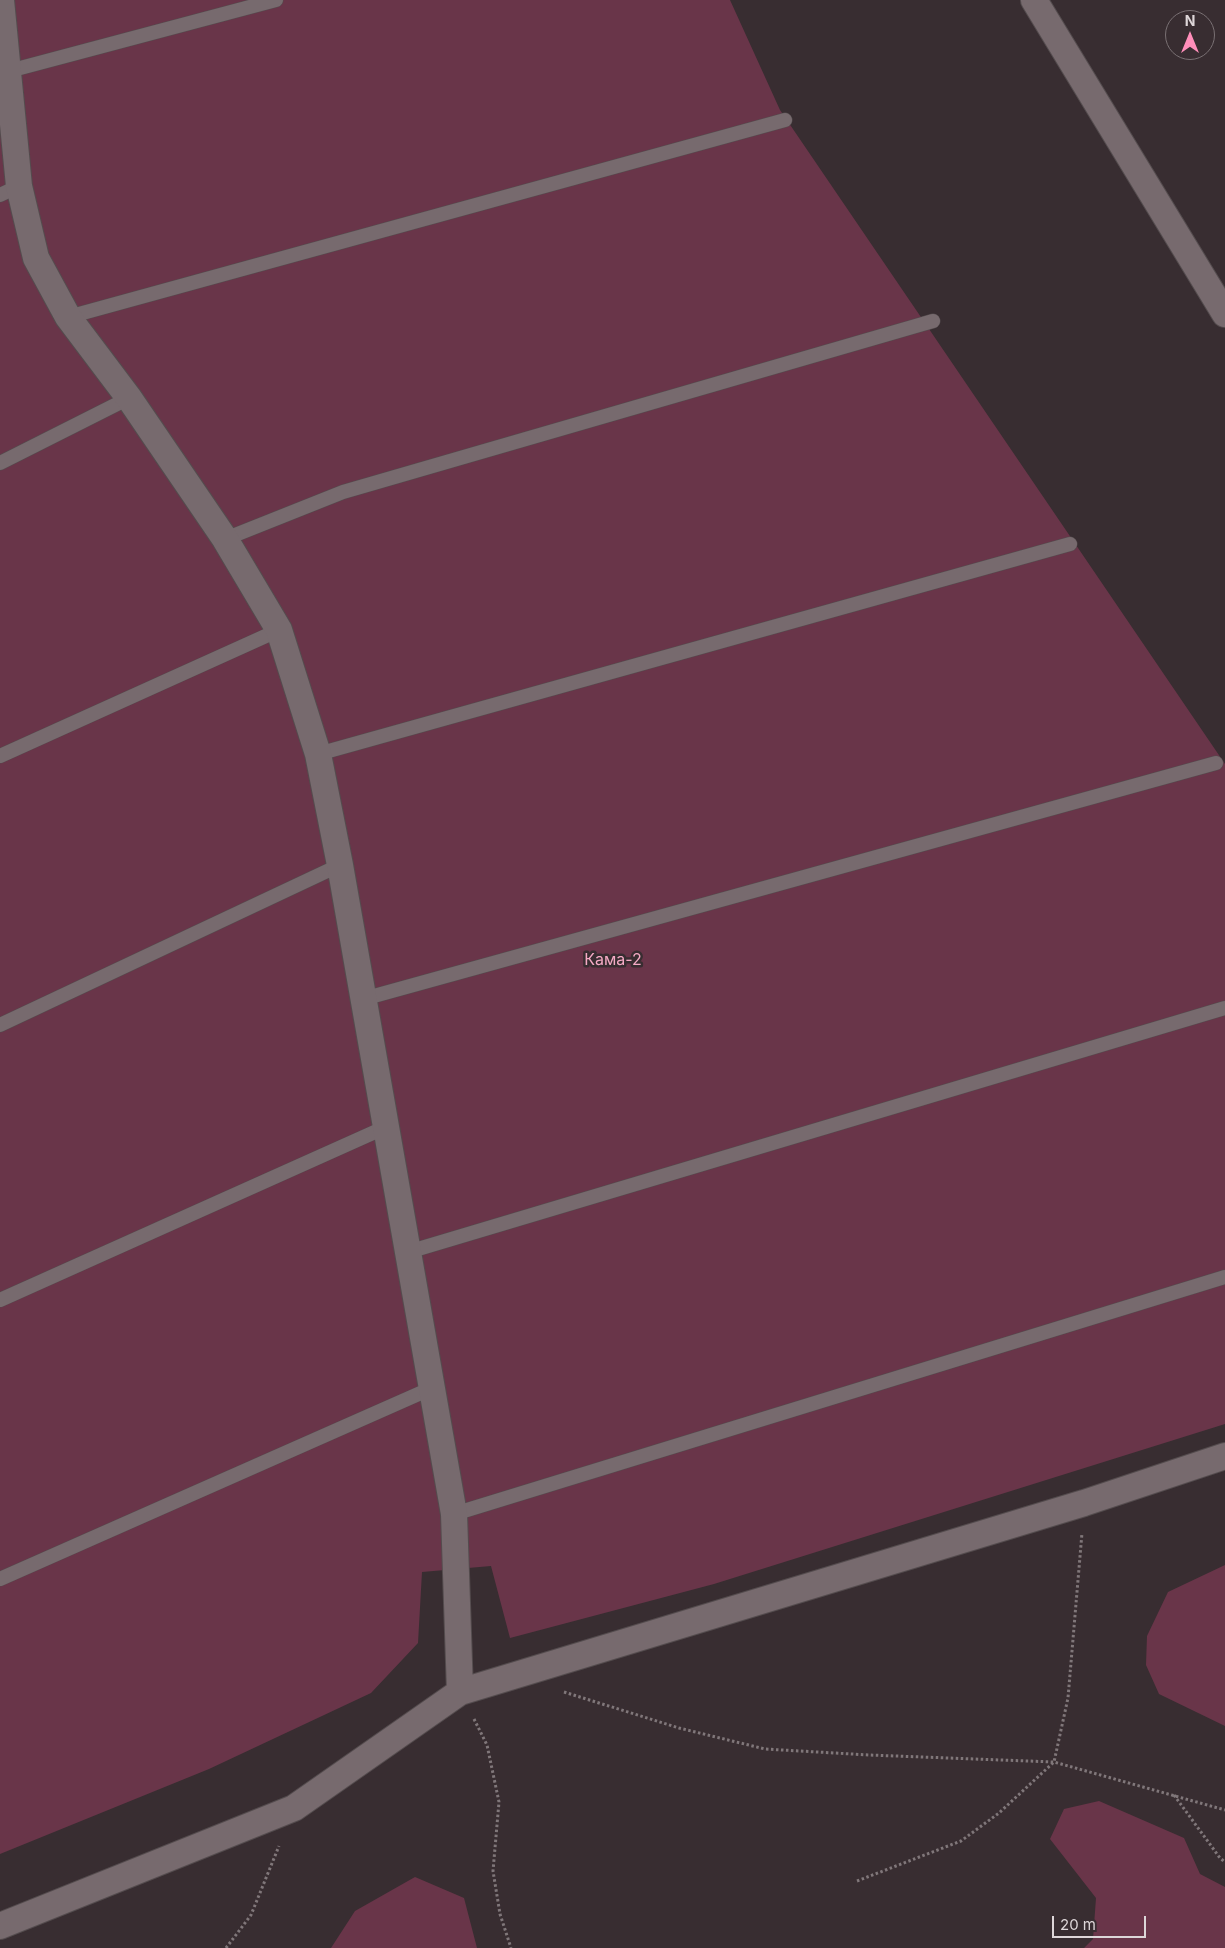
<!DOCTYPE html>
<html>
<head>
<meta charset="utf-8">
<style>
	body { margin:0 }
	#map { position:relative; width:1225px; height:1948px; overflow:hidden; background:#382d31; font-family:Inter,sans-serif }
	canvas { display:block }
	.north { position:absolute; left:1165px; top:10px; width:50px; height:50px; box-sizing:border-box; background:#382d31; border:1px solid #7a7174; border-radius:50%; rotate:0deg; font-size:14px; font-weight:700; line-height:20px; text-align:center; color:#ddd6d8 }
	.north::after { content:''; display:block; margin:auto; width:18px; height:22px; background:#ff8eba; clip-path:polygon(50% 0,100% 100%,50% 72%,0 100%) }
	.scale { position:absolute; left:1052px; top:1916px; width:94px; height:22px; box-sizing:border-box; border:2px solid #ddd6d8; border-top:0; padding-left:6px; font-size:15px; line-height:18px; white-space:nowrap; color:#ddd6d8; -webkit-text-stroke:4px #382d31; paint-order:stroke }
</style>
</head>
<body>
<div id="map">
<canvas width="1225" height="1948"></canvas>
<div class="north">N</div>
<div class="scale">20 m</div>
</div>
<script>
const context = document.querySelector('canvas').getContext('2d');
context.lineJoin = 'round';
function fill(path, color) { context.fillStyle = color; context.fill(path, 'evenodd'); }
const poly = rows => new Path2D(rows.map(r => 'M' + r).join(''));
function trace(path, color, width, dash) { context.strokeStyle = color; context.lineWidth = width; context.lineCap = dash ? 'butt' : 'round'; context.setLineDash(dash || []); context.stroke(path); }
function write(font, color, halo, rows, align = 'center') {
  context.font = font + ' Inter,sans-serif'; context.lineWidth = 5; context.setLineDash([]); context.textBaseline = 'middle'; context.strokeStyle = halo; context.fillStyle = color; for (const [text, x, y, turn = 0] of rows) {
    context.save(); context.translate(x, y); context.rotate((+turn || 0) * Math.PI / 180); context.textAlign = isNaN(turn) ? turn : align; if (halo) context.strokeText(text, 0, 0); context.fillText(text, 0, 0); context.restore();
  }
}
fill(poly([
	[0,0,730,0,780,110,1225,764,1225,1424,714,1584,510,1638,491,1566,422,1572,418,1643,371,1693,209,1769,0,1854],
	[1225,1565,1225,1726,1159,1694,1146,1665,1147,1636,1168,1592],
	[1099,1801,1184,1838,1200,1874,1225,1887,1225,1948,1084,1948,1093,1939,1096,1898,1050,1839,1064,1809],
	[415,1877,464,1898,477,1948,331,1948,355,1911]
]), '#693549');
const service = poly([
	[9,71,276,0],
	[0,195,19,186],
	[68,317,785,120],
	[0,463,129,398],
	[225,539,343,492,933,321],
	[318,754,1070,544],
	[0,756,279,630],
	[363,999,1216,763],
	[0,1025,340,865],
	[408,1252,1225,1008],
	[0,1300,386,1127],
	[454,1514,1225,1277],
	[0,1579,432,1388]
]);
const minor = poly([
	[1,0,19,186,36,258,68,317,129,398,225,539,279,630,318,754,340,865,454,1514,460,1692],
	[1034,0,1225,314],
	[0,1926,294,1808,460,1692,1084,1503,1225,1456]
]);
trace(service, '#544c4e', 15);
trace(minor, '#544c4e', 28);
trace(poly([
	[564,1692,679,1728,765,1749,869,1755,1054,1762,1225,1810],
	[474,1719,487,1745,499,1802,493,1871,500,1914,511,1948],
	[1174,1795,1220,1858,1225,1862],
	[857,1881,961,1841,999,1813,1054,1762,1068,1698,1082,1533],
	[226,1948,251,1915,279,1846]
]), '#80777a', 3, [2.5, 2.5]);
trace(service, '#776a6e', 14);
trace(minor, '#776a6e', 26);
write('16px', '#f5aac5', '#382d31', [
	["Кама-2",613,960]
]);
</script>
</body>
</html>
